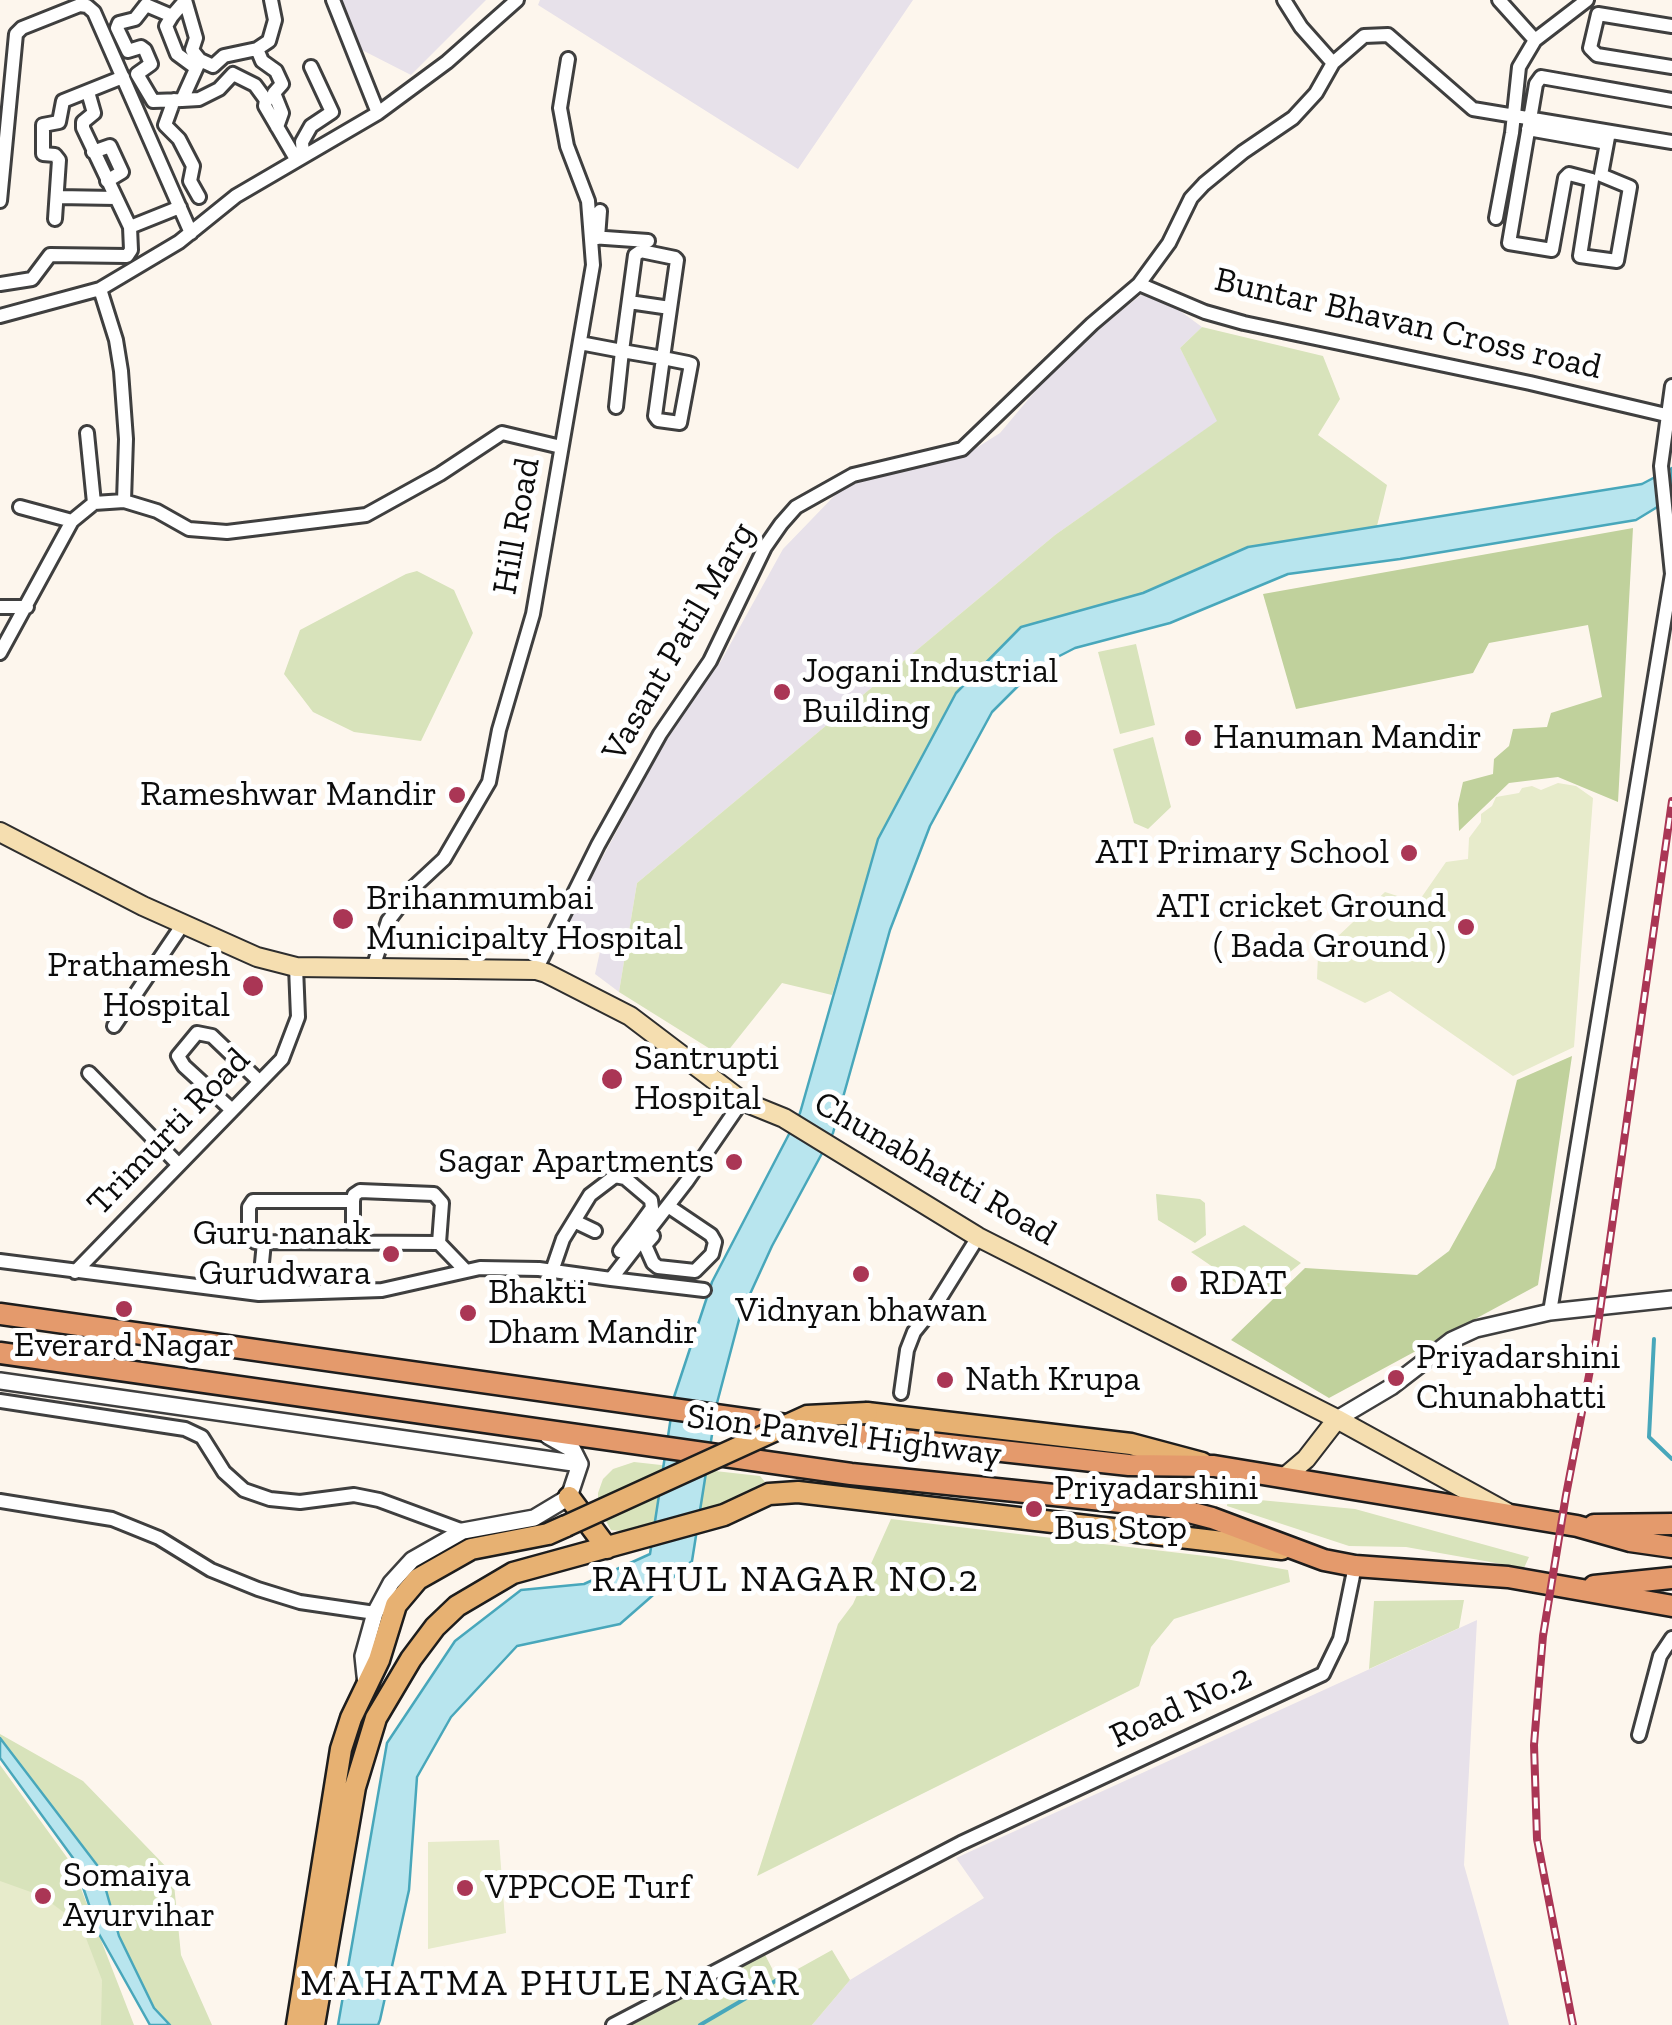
<!DOCTYPE html>
<html>
<head>
<meta charset="utf-8">
<style>
	body { margin:0 }
	canvas { display:block; background:#fdf6ed }
</style>
</head>
<body>
<canvas width="1672" height="2025"></canvas>
<script>
const context = document.querySelector('canvas').getContext('2d');
context.lineJoin = 'round';
function fill(path, color) { context.fillStyle = color; context.fill(path, 'evenodd'); }
const poly = rows => new Path2D(rows.map(r => 'M' + r).join(''));
function trace(path, color, width, dash) { context.strokeStyle = color; context.lineWidth = width; context.lineCap = dash ? 'butt' : 'round'; context.setLineDash(dash || []); context.stroke(path); }
function write(font, color, halo, rows, align = 'center') {
  context.font = font + ' "Zilla Slab",serif'; context.lineWidth = 10; context.setLineDash([]); context.textBaseline = 'middle'; context.strokeStyle = halo; context.fillStyle = color; for (const [text, x, y, turn = 0] of rows) {
    context.save(); context.translate(x, y); context.rotate((+turn || 0) * Math.PI / 180); context.textAlign = isNaN(turn) ? turn : align; if (halo) context.strokeText(text, 0, 0); context.fillText(text, 0, 0); context.restore();
  }
}
fill(poly([
	[341,0,486,0,411,75,360,49],
	[540,0,913,0,798,169,538,5],
	[1141,295,1168,302,1202,327,1180,348,1218,421,1055,535,637,883,619,992,595,974,601,947,564,929,670,732,721,661,783,549,839,491,886,470,965,455,1000,433,1068,352],
	[1477,1620,1464,1865,1509,2025,812,2025,850,1980,984,1898,956,1858]
]), '#e7e1ea');
fill(poly([
	[1202,327,1323,356,1340,399,1318,435,1387,485,1377,526,1248,547,1143,593,1021,627,878,839,832,995,782,983,723,1057,619,992,637,883,1055,535,1217,421,1180,348],
	[417,571,454,590,473,633,421,741,354,732,313,712,284,674,300,630,406,574],
	[1136,644,1155,725,1120,734,1098,652],
	[1153,737,1171,807,1148,829,1134,823,1113,749],
	[1156,1194,1200,1199,1205,1203,1206,1235,1195,1243,1158,1220],
	[1244,1225,1301,1263,1258,1298,1191,1252],
	[634,1462,760,1476,765,1482,709,1509,633,1532,611,1530,598,1507,598,1493,603,1479,613,1469],
	[1228,1497,1355,1509,1529,1557,1524,1568,1406,1547,1349,1546,1227,1506],
	[891,1519,1214,1557,1288,1570,1290,1582,1174,1619,1151,1647,1139,1686,757,1876,838,1624,853,1604],
	[1464,1600,1459,1628,1369,1669,1374,1601],
	[0,1734,83,1781,173,1874,181,1955,212,2025,170,2025,154,2008,119,1936,100,1869,0,1738],
	[0,1765,71,1863,134,2025,0,2025],
	[761,1947,778,1980,832,1950,850,1980,812,2025,612,2025]
]), '#d8e3bb');
fill(poly([
	[1633,528,1618,802,1558,777,1509,783,1459,831,1458,804,1463,782,1493,774,1494,759,1509,746,1513,729,1547,727,1551,713,1602,697,1588,625,1489,643,1473,673,1296,709,1263,594],
	[1572,1056,1538,1285,1329,1398,1231,1340,1305,1268,1417,1275,1449,1251,1495,1168,1517,1080]
]), '#c0d19c');
fill(poly([
	[1558,783,1576,786,1593,798,1574,1047,1513,1076,1390,991,1365,1003,1317,979,1318,955,1385,892,1410,900,1421,898,1446,862,1468,859,1469,838,1481,822,1481,814,1492,806,1496,797,1519,793,1522,788,1532,786,1541,790],
	[499,1840,506,1933,428,1949,428,1842],
	[0,1881,42,1896,66,1914,86,1938,102,1980,101,2025,0,2025]
]), '#e7ebcb');
const water = poly([
	[1672,468,1672,498,1636,520,1400,559,1288,574,1170,623,1075,648,1036,668,992,712,930,826,890,930,833,1133,772,1246,740,1316,717,1403,692,1561,620,1624,517,1646,451,1717,417,1777,409,1890,380,2020,378,2025,338,2025,387,1743,455,1641,521,1590,584,1584,650,1554,674,1397,712,1282,800,1113,878,839,956,693,1021,627,1143,593,1248,547,1642,484,1672,468],
	[0,1738,100,1869,119,1936,154,2008,170,2025,150,2025,99,1934,73,1858,0,1758,0,1738]
]);
fill(water, '#b8e5ee');
trace(water, '#48a7bb', 2.5);
trace(poly([
	[1654,1339,1649,1437,1672,1459],
	[700,2025,777,1980]
]), '#48a7bb', 4);
const minor = poly([
	[185,0,196,38,192,50,200,60,213,66,224,56,257,49,269,41,275,20,271,0],
	[333,0,378,113],
	[1499,0,1535,40],
	[184,2,172,16,146,5,135,19,119,23,117,28,128,51,141,47,145,50,151,64,137,74,153,101,182,100,200,60],
	[172,16,166,26,177,54,196,68],
	[1672,26,1598,14,1590,48,1597,55,1672,67],
	[257,49,262,61,276,71,282,84,274,93,282,113,277,127],
	[1333,63,1364,36,1388,35,1473,109,1672,142],
	[88,92,94,113,83,122,83,128,130,227],
	[272,97,266,100,265,106,296,159],
	[174,100,165,125,179,139,193,166,190,181,199,197],
	[182,100,199,99,219,89,233,74,255,85,266,100],
	[1528,129,1607,143],
	[1609,132,1601,175,1630,187,1617,261,1580,256,1592,180,1569,174,1565,178,1552,250,1509,243,1536,84,1541,77,1672,100],
	[93,152,110,146,122,172,107,181],
	[303,155,302,142,311,126,332,112,311,67],
	[57,197,116,198],
	[0,201,16,34,22,28,80,5,87,6,94,12,191,233],
	[1496,218,1512,133,1519,67,1535,40,1587,0],
	[55,219,59,160,55,155,43,154,43,125,59,122,63,101,123,77],
	[591,237,648,241],
	[598,238,600,211],
	[0,284,32,279,50,255,127,256,131,250,130,227,180,207],
	[1139,284,1205,312,1244,323,1530,383,1666,415],
	[100,289,116,340,121,371,126,439,124,501],
	[629,302,670,308],
	[0,316,100,289,179,242,236,196,378,113,447,62,517,0],
	[580,343,622,351,663,358,688,363,691,364,680,423,658,420,655,416,663,358,677,260,675,258,641,251,635,255,622,351,616,407],
	[87,433,94,503],
	[20,507,72,521],
	[0,607,27,607],
	[0,653,72,521,94,503,124,501,157,511,189,529,227,532,366,515,440,474,502,433,561,447],
	[373,968,388,921,415,886,444,859,489,782,499,730,533,614,593,265,588,201,567,146,560,108,568,59],
	[536,970,598,845,660,734,710,661,765,547,781,524,796,507,853,475,962,449,1092,324,1139,284,1169,243,1191,198,1204,184,1243,152,1293,118,1316,93,1333,63,1301,27,1284,0],
	[114,1026,183,924],
	[89,1073,179,1165],
	[232,1110,184,1066,178,1056,197,1033,212,1036,259,1081],
	[574,1221,595,1231],
	[653,1236,645,1245,653,1263,658,1267,695,1271,712,1254,715,1242,711,1235,668,1206],
	[353,1241,353,1201],
	[439,1243,255,1242,249,1236,249,1207,253,1201,353,1201,354,1195,360,1191,434,1194,442,1203,439,1243,465,1270],
	[620,1251,633,1234],
	[0,1261,259,1294,382,1290,480,1268,539,1269,611,1279,687,1181,742,1101],
	[552,1271,563,1239,590,1195,615,1176,625,1178,651,1200,652,1208,633,1234,641,1241],
	[75,1272,282,1059,298,1017,296,967],
	[611,1279,704,1290],
	[259,1294,264,1242],
	[1550,1312,1672,574,1661,466,1672,386],
	[901,1393,907,1350,914,1332,935,1306,978,1237],
	[0,1401,185,1429,202,1437,224,1472,244,1490,270,1499,300,1502,354,1495,379,1500,463,1531],
	[0,1501,112,1519,159,1538,211,1570,258,1589,300,1602,375,1613],
	[1639,1735,1660,1656,1672,1638],
	[613,2025,961,1843,1323,1674,1340,1639,1355,1566]
]);
const tertiary = poly([
	[0,1381,580,1464],
	[1337,1419,1391,1387,1452,1340,1476,1329,1550,1312,1672,1299],
	[366,1685,363,1656,375,1613,391,1583,412,1560,463,1531,534,1518,569,1497,580,1464,573,1450,548,1436]
]);
const secondary = poly([
	[0,832,143,906,257,957,296,967,536,970,546,973,630,1016,742,1101,784,1118,978,1237,1337,1419,1506,1512],
	[1286,1476,1306,1459,1337,1419]
]);
const primary = poly([
	[867,1413,1131,1444,1202,1463],
	[569,1497,607,1548],
	[297,2025,341,1749,351,1718,379,1660,396,1605,418,1579,471,1549,548,1534,566,1526],
	[314,2025,355,1787,376,1718,411,1659,435,1627,457,1606,513,1573,724,1515,769,1494,798,1492,1282,1549]
]);
const trunk = poly([
	[0,1314,857,1435,1129,1465,1214,1466,1577,1526,1630,1541,1672,1547],
	[0,1353,851,1474,1170,1507,1212,1518,1324,1560,1355,1566,1508,1577,1672,1606],
	[1594,1525,1672,1524],
	[1594,1586,1672,1578]
]);
trace(minor, '#3f3f3f', 18);
trace(tertiary, '#3f3f3f', 20);
trace(secondary, '#2e2e2e', 22);
trace(primary, '#1d1d1d', 25);
trace(trunk, '#1d1d1d', 25);
trace(minor, '#fff', 12);
trace(tertiary, '#fff', 15);
trace(secondary, '#f5deb0', 18);
trace(primary, '#e7b172', 20);
trace(trunk, '#e49a6c', 20);
const rail = poly([
	[1573,2025,1537,1839,1534,1745,1539,1682,1543,1636,1566,1495,1596,1339,1672,801]
]);
trace(rail, '#aa3655', 8);
trace(rail, '#fff', 4, [11]);
const primaryBridge = poly([
	[566,1526,807,1416,867,1413]
]);
trace(primaryBridge, '#1d1d1d', 25, []);
trace(primaryBridge, '#e7b172', 20);
for (const [x, y, r, color] of [
	[782,692,10,"#aa3655"],
	[1193,738,10,"#aa3655"],
	[457,795,10,"#aa3655"],
	[1409,853,10,"#aa3655"],
	[343,919,12,"#aa3655"],
	[1466,927,10,"#aa3655"],
	[253,986,12,"#aa3655"],
	[612,1079,12,"#aa3655"],
	[734,1162,10,"#aa3655"],
	[391,1254,10,"#aa3655"],
	[861,1274,10,"#aa3655"],
	[1179,1284,10,"#aa3655"],
	[124,1309,10,"#aa3655"],
	[468,1313,10,"#aa3655"],
	[1396,1378,10,"#aa3655"],
	[945,1380,10,"#aa3655"],
	[1034,1509,10,"#aa3655"],
	[465,1888,10,"#aa3655"],
	[43,1896,10,"#aa3655"]
]) { const dot = new Path2D(); dot.arc(x, y, r, 0, 2 * Math.PI); context.fillStyle = color; context.fill(dot); trace(dot, '#fff', 4); }
write('35px', '#0c0c0c', '#fff', [
	["Buntar Bhavan Cross road",1408,324,13],
	["Hill Road",517,526,-80],
	["Vasant Patil Marg",679,642,-60],
	["Trimurti Road",169,1132,-46],
	["Chunabhatti Road",935,1169,30],
	["Sion Panvel Highway",844,1436,7],
	["Road No.2",1181,1707,-25]
]);
write('35px', '#0c0c0c', '#fff', [
	["Jogani Industrial",802,672],
	["Building",802,712],
	["Hanuman Mandir",1213,738],
	["Rameshwar Mandir",437,795,"right"],
	["ATI Primary School",1389,853,"right"],
	["Brihanmumbai",366,899],
	["Municipalty Hospital",366,939],
	["ATI cricket Ground",1446,907,"right"],
	["( Bada Ground )",1446,947,"right"],
	["Prathamesh",230,966,"right"],
	["Hospital",230,1006,"right"],
	["Santrupti",634,1059],
	["Hospital",634,1099],
	["Sagar Apartments",714,1162,"right"],
	["Guru nanak",371,1234,"right"],
	["Gurudwara",371,1274,"right"],
	["RDAT",1199,1284],
	["Bhakti",488,1293],
	["Dham Mandir",488,1333],
	["Vidnyan bhawan",861,1311,"center"],
	["Everard Nagar",124,1346,"center"],
	["Priyadarshini",1416,1358],
	["Chunabhatti",1416,1398],
	["Nath Krupa",965,1380],
	["Priyadarshini",1054,1489],
	["Bus Stop",1054,1529],
	["Somaiya",63,1876],
	["Ayurvihar",63,1916],
	["VPPCOE Turf",485,1888]
], 'left');
context.letterSpacing = '2.5px';
write('38px', '#0c0c0c', '#fff', [
	["RAHUL NAGAR NO.2",786,1580],
	["MAHATMA PHULE NAGAR",551,1984]
]);
context.letterSpacing = '0px';
</script>
</body>
</html>
